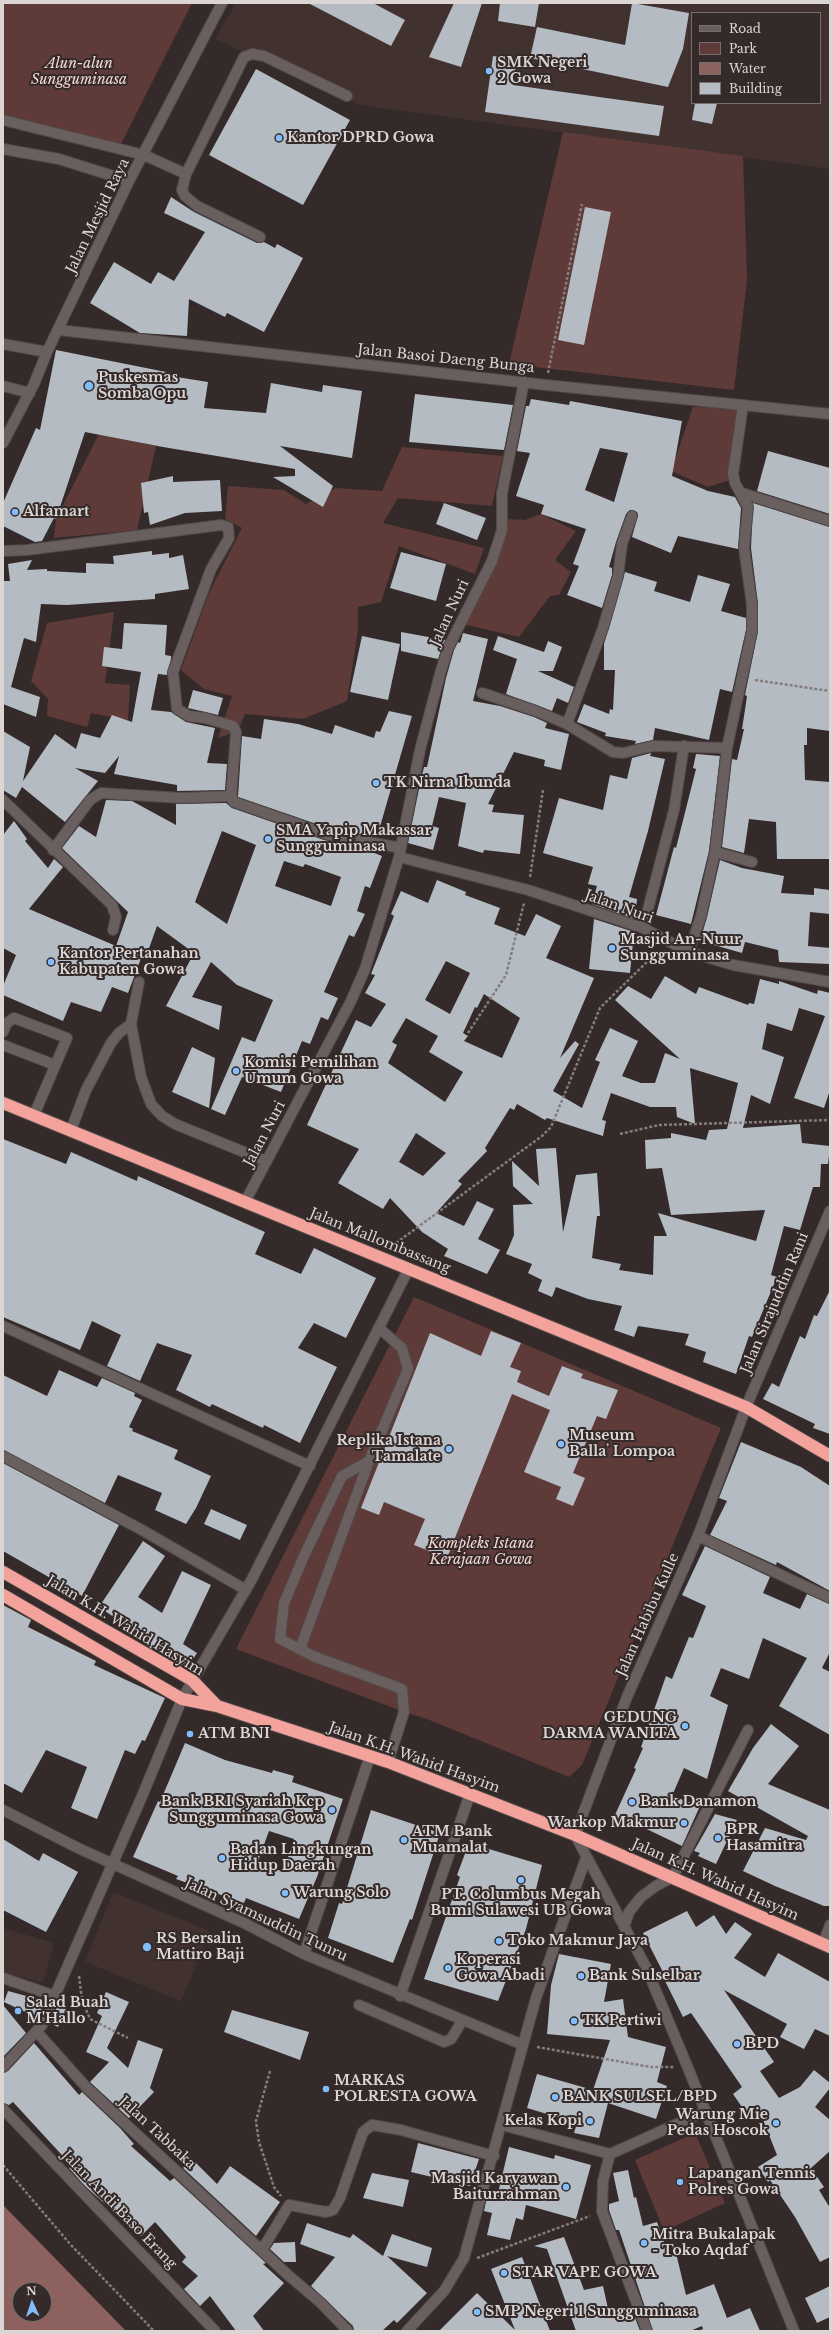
<!DOCTYPE html>
<html>
<head>
<meta charset="utf-8">
<style>
	body { margin:0 }
	#map { position:relative; width:833px; height:2334px; overflow:hidden; background:#332a29; font-family:"Libre Baskerville",serif }
	canvas { display:block }
	.frame { position:absolute; inset:0; border:4px solid #dbd5d4; pointer-events:none }
	.legend { position:absolute; left:691px; top:12px; width:130px; height:92px; box-sizing:border-box; background:#332a29; border:1px solid #766e6d; margin:0; padding:5px 7px; list-style:none; font-size:12px; color:#dbd5d4 }
	.legend li { display:flex; align-items:center; gap:8px; height:20px }
	.legend b { width:20px; border:1px solid #766e6d }
	.north { position:absolute; left:12px; top:2282px; width:40px; height:40px; box-sizing:border-box; background:#332a29; border:1px solid #766e6d; border-radius:50%; rotate:357deg; font-size:11px; font-weight:700; line-height:16px; text-align:center; color:#dbd5d4 }
	.north::after { content:''; display:block; margin:auto; width:14px; height:18px; background:#83bcfb; clip-path:polygon(50% 0,100% 100%,50% 72%,0 100%) }
</style>
</head>
<body>
<div id="map">
<canvas width="833" height="2334"></canvas>
<div class="frame"></div>
<ul class="legend">
<li><b style="height:5px;background:#695f5e"></b>Road</li>
<li><b style="height:11px;background:#5e3b39"></b>Park</li>
<li><b style="height:11px;background:#8d615e"></b>Water</li>
<li><b style="height:11px;background:#b4bbc3"></b>Building</li>
</ul>
<div class="north">N</div>
</div>
<script>
const context = document.querySelector('canvas').getContext('2d');
context.lineJoin = 'round';
function fill(path, color) { context.fillStyle = color; context.fill(path, 'evenodd'); }
const poly = rows => new Path2D(rows.map(r => 'M' + r).join(''));
function trace(path, color, width, dash) { context.strokeStyle = color; context.lineWidth = width; context.lineCap = dash ? 'butt' : 'round'; context.setLineDash(dash || []); context.stroke(path); }
function write(font, color, halo, rows, align = 'center') {
  context.font = font + ' "Libre Baskerville",serif'; context.lineWidth = 4; context.setLineDash([]); context.textBaseline = 'middle'; context.strokeStyle = halo; context.fillStyle = color; for (const [text, x, y, turn = 0] of rows) {
    context.save(); context.translate(x, y); context.rotate((+turn || 0) * Math.PI / 180); context.textAlign = isNaN(turn) ? turn : align; if (halo) context.strokeText(text, 0, 0); context.fillText(text, 0, 0); context.restore();
  }
}
fill(poly([
	[236,3,830,3,830,169,360,105,215,39],
	[692,13,820,13,820,103,692,103],
	[113,1892,210,1931,181,2001,85,1962],
	[3,1928,54,1943,43,1983,3,1972]
]), '#41312f');
fill(poly([
	[3,3,192,3,116,154,3,123],
	[563,132,743,156,747,280,734,390,509,364],
	[693,407,739,408,730,480,708,487,671,471],
	[99,434,156,446,137,530,54,538,56,519],
	[402,447,503,456,492,506,398,498,383,523,484,548,475,574,399,546,381,602,358,607,358,630,347,701,303,719,245,714,238,731,218,738,232,696,204,689,181,670,209,593,242,528,225,519,228,486,284,490,306,504,336,488,382,491],
	[541,514,576,531,555,560,571,572,559,595,550,596,519,637,463,624,498,560,509,519,525,520],
	[114,612,105,683,130,685,128,720,91,713,87,727,47,716,48,699,31,681,47,623],
	[414,1297,721,1428,582,1765,569,1777,427,1719,399,1710,236,1649],
	[695,2133,725,2203,664,2231,635,2160]
]), '#5e3b39');
fill(poly([
	[3,2205,126,2331,3,2331],
	[20,2290,44,2290,44,2314,20,2314]
]), '#8d615e');
fill(poly([
	[308,3,373,3,405,20,391,46],
	[454,3,482,3,461,67,429,57],
	[500,3,539,3,535,27,498,21],
	[632,3,689,13,683,49,668,87,530,58,537,27,625,45],
	[493,56,517,59,513,85,664,106,659,136,485,112],
	[256,69,350,120,303,205,209,155],
	[695,103,717,103,712,124,692,120],
	[171,197,194,212,257,243,264,242,275,248,277,244,303,258,264,332,227,313,225,317,189,299,187,336,140,333,90,303,114,262,151,284,158,272,174,281,205,232,164,213],
	[585,207,611,212,584,345,558,340],
	[56,350,171,373,170,376,208,382,204,408,266,413,271,383,322,392,323,385,362,391,352,458,280,446,333,486,323,507,273,477,295,476,295,469,163,447,85,432,56,519,54,518,42,541,35,542,3,526,3,503,36,428,40,430],
	[415,394,513,405,504,450,409,442],
	[531,399,569,405,570,401,682,421,672,476,708,491,735,497,741,508,738,549,678,536,671,553,632,537,638,515,637,512,630,510,626,514,616,542,609,567,612,568,612,575,602,608,567,595,579,566,573,564,586,529,541,514,544,505,516,496,530,453,517,451,526,406,529,406],
	[600,448,628,453,614,502,585,490],
	[768,451,830,468,830,514,757,491],
	[173,476,173,482,220,480,222,511,185,513,150,525,148,512,144,513,141,483],
	[444,503,486,518,477,540,436,524],
	[753,503,830,527,830,731,807,728,807,745,804,745,805,780,830,782,830,859,777,859,776,822,749,819,744,853,722,847,732,759,737,760,744,729,742,729,746,703,747,696,745,695,758,631,758,604,751,548],
	[152,551,152,555,169,553,169,558,183,555,189,589,155,594,155,599,67,605,41,604,36,642,24,638,11,687,40,697,36,717,3,704,3,581,10,581,8,564,32,560,27,570,47,569,47,571,86,573,86,563,114,564,113,556],
	[401,552,446,564,436,601,390,588],
	[625,572,657,582,654,591,690,602,698,575,730,584,721,611,746,618,746,630,732,692,720,689,709,740,655,728,653,740,635,744,636,741,605,736,606,733,577,722,584,704,609,714,610,709,613,710,615,670,604,670,604,644],
	[124,623,167,625,165,655,171,656,171,659,167,675,158,674,151,710,171,712,186,722,215,728,207,763,227,764,225,790,177,791,177,785,114,774,119,756,105,773,75,768,98,781,65,822,22,787,16,798,3,790,3,731,30,747,23,781,55,734,76,749,81,733,100,738,112,715,132,722,141,672,102,666,104,647,122,649],
	[401,632,445,640,438,659,401,651],
	[463,633,488,639,473,701,500,706,534,717,547,723,545,728,569,734,561,770,544,766,545,760,514,752,488,804,494,805,492,812,524,815,520,854,484,850,483,853,458,846,466,803,439,797,432,826,439,828,433,850,408,843,420,784,424,767,427,767,446,678,454,650,458,642,460,643],
	[362,636,400,644,388,700,350,692],
	[498,636,544,652,548,641,562,647,553,671,538,671,574,687,568,703,557,698,552,711,506,694,517,659,493,650],
	[193,690,223,698,218,715,188,708],
	[389,711,412,716,377,837,328,828,238,797,242,736,261,739,264,719,298,724,332,734,335,725,374,738,376,731,380,732],
	[651,753,650,756,665,759,648,831,629,897,637,899,635,919,592,904,597,886,588,884,593,867,543,853,559,798,603,810,610,775,627,779,632,758],
	[696,754,720,756,709,851,691,924,656,915,674,847,676,848,696,769,693,768],
	[106,800,132,801,176,825,176,804,226,803,232,808,324,840,373,849,372,852,382,856,370,888,365,886,357,911,365,914,354,937,349,935,324,992,338,998,328,1020,321,1017,310,1044,302,1041,281,1092,242,1077,225,1115,211,1109,242,1037,255,1042,273,1000,237,985,211,962,192,997,222,1006,219,1030,166,1006,194,953,157,926,147,954,143,953,128,993,112,987,101,1012,71,1002,63,1021,3,995,3,986,16,955,3,948,3,835,14,821,27,839,25,841,48,868,54,859,63,867,29,909,116,946,128,912,62,848,79,826,96,837],
	[222,831,256,845,227,924,195,902],
	[284,861,303,867,305,864,341,877,331,906,275,886],
	[720,860,742,868,784,876,781,893,814,895,814,888,830,890,830,914,810,912,808,946,830,948,830,964,779,962,778,950,745,942,742,953,700,941,707,917],
	[437,880,466,892,465,895,500,908,494,924,525,936,536,914,561,926,546,958,594,978,560,1058,575,1041,579,1044,553,1091,582,1108,600,1062,595,1060,610,1028,638,1041,622,1076,641,1083,655,1083,665,1053,680,1059,615,1000,628,986,651,999,665,976,696,994,699,987,748,1005,749,1003,754,1004,760,979,779,984,779,981,817,994,818,990,830,993,830,1090,824,1108,794,1098,825,1016,799,1008,792,1031,767,1023,762,1049,784,1057,770,1104,751,1095,743,1128,800,1124,802,1143,830,1146,828,1164,821,1164,820,1187,813,1187,800,1230,784,1226,771,1275,777,1277,752,1337,749,1336,736,1374,703,1362,706,1352,685,1345,689,1334,638,1326,634,1337,614,1330,622,1306,588,1299,556,1287,552,1297,538,1291,542,1280,528,1273,532,1264,506,1254,514,1235,513,1205,533,1204,513,1186,512,1161,539,1186,536,1149,556,1148,563,1232,576,1175,597,1173,600,1216,597,1216,592,1258,621,1264,619,1270,653,1275,654,1236,667,1236,658,1213,756,1241,765,1210,671,1215,662,1168,646,1169,645,1140,671,1138,671,1133,706,1140,709,1130,727,1129,738,1083,690,1068,695,1124,677,1117,676,1107,650,1107,611,1093,602,1120,606,1121,603,1136,547,1118,545,1120,517,1104,514,1110,510,1108,485,1148,487,1151,458,1181,462,1184,436,1213,464,1226,477,1201,494,1209,478,1239,500,1250,487,1274,444,1256,448,1249,422,1232,390,1198,383,1209,338,1183,359,1149,307,1125,356,1020,371,1027,386,1004,365,993,375,975,371,974,394,916,391,914,401,891,428,903],
	[446,961,470,973,450,1014,425,1000],
	[484,994,520,1018,502,1058,464,1041,468,1036,463,1033,475,1007,477,1008],
	[406,1018,438,1036,429,1052,463,1072,445,1102,388,1063,397,1045,392,1042],
	[416,1133,446,1153,423,1176,399,1162],
	[594,919,634,932,630,973,589,969],
	[192,1047,215,1058,209,1108,172,1092],
	[3,1139,66,1164,71,1152,137,1181,138,1176,265,1232,255,1254,301,1274,314,1248,376,1278,346,1338,314,1323,298,1348,337,1367,300,1443,264,1425,263,1428,212,1404,210,1407,176,1390,192,1355,157,1343,140,1381,107,1366,121,1335,92,1321,80,1350,3,1317],
	[830,1290,830,1434,813,1428,815,1424,763,1399,772,1383,779,1387,800,1336,805,1339,814,1315,817,1316],
	[491,1331,521,1343,510,1367,521,1371,517,1382,549,1396,562,1366,583,1374,581,1378,618,1390,606,1419,597,1416,573,1473,585,1478,573,1506,556,1499,561,1487,524,1472,550,1410,512,1394,447,1558,414,1545,425,1519,384,1502,379,1515,361,1508,430,1333,481,1356],
	[59,1370,97,1387,102,1378,135,1393,134,1396,142,1400,129,1427,133,1429,132,1431,178,1450,174,1459,211,1476,196,1508,186,1524,155,1510,162,1493,118,1475,105,1503,3,1450,3,1375,47,1396],
	[741,1442,801,1467,830,1486,830,1591,777,1562,776,1565,710,1535,727,1501,719,1498],
	[3,1463,119,1525,82,1596,3,1551],
	[211,1509,247,1525,240,1540,204,1524],
	[143,1541,165,1556,138,1597,162,1613,182,1571,211,1585,183,1644,197,1653,187,1668,145,1645,148,1640,99,1607],
	[705,1546,770,1577,763,1593,800,1609,807,1594,830,1604,830,1652,822,1668,830,1672,830,1735,779,1706,807,1658,763,1638,749,1679,721,1668,710,1696,728,1705,707,1779,684,1768,672,1796,700,1806,682,1846,632,1822,630,1825,614,1817,636,1769,634,1768,643,1748,641,1747,666,1676,672,1679,689,1637,693,1638,706,1606,682,1595],
	[3,1605,31,1620,28,1627,96,1661,94,1665,165,1698,145,1741,142,1740,135,1754,125,1750,97,1819,71,1808,87,1767,46,1750,22,1793,3,1783],
	[771,1724,799,1746,768,1784,830,1810,830,1906,824,1906,775,1886,743,1871,765,1828,806,1840,808,1836,728,1791,753,1748],
	[185,1743,225,1760,272,1773,273,1770,294,1776,292,1782,343,1799,317,1877,299,1919,246,1898,244,1903,176,1879,178,1876,133,1857,158,1801,160,1802],
	[269,1831,294,1839,283,1872,258,1861],
	[371,1810,440,1833,412,1920,410,1919,393,1963,328,1938,339,1903,342,1904],
	[715,1814,737,1820,716,1864,698,1856,700,1853,694,1851],
	[3,1839,39,1861,43,1853,78,1872,46,1932,3,1910],
	[469,1843,542,1865,526,1929,498,2001,424,1979,460,1877,457,1875],
	[687,1911,696,1927,714,1915,726,1934,735,1922,752,1934,734,1958,765,1977,778,1953,830,1982,830,2036,815,2029,804,2049,780,2037,787,2024,724,1990,774,2062,760,2071,779,2098,800,2087,814,2070,830,2083,830,2088,815,2107,830,2120,830,2151,811,2168,824,2187,819,2190,830,2208,830,2257,820,2262,795,2217,770,2180,768,2182,758,2167,777,2155,757,2105,746,2113,733,2094,742,2087,691,2013,683,2017,664,1979,666,1978,643,1933],
	[559,1954,611,1964,604,2002,623,1999,628,2037,666,2047,657,2082,667,2086,656,2119,608,2103,599,2138,574,2133,577,2123,527,2108,537,2074,593,2090,610,2040,547,2034,551,1985],
	[8,1991,45,2001,38,2018,4,2002],
	[106,1992,129,2002,107,2048,128,2068,138,2040,163,2049,150,2088,154,2092,129,2118,90,2082,109,2062,86,2052,102,2016,97,2013],
	[3,2005,26,2033,3,2057],
	[58,2005,67,2007,58,2027,50,2023],
	[232,2010,309,2032,300,2060,224,2032],
	[34,2043,79,2095,82,2092,120,2128,134,2144,131,2146,170,2181,174,2178,266,2263,263,2264,284,2283,253,2316,264,2331,236,2331,210,2296,200,2306,184,2289,198,2276,182,2262,186,2257,155,2222,141,2236,85,2186,69,2168,72,2166,13,2102,9,2105,3,2103,3,2073,8,2071],
	[418,2143,479,2159,470,2186,411,2172],
	[509,2147,554,2159,555,2155,591,2165,576,2219,526,2205,523,2220,516,2218,510,2240,487,2235,492,2213,484,2211,486,2202,489,2190,498,2193],
	[192,2159,217,2184,230,2166,280,2202,256,2236,183,2168],
	[628,2170,634,2198,636,2197,643,2226,657,2222,669,2256,676,2253,686,2295,714,2284,727,2318,750,2308,760,2331,698,2331,703,2329,702,2326,690,2331,653,2331,619,2230,616,2230,609,2210,609,2204,619,2201,613,2173],
	[372,2173,409,2180,403,2207,363,2198],
	[307,2223,350,2238,353,2234,383,2256,392,2234,432,2248,427,2267,387,2256,427,2293,397,2323,394,2320,382,2331,354,2331,353,2326,311,2286,335,2257,300,2244],
	[564,2237,584,2290,603,2286,609,2313,631,2307,640,2331,576,2331,547,2249,534,2246],
	[295,2242,296,2262,284,2262,270,2249,274,2243],
	[522,2257,550,2331,439,2331,477,2293,515,2330,491,2269],
	[830,2286,830,2317,817,2323,805,2298]
]), '#b4bbc3');
const minor = poly([
	[3,120,144,155,186,174,244,57,252,54,264,56,347,96],
	[3,149,59,159,129,181],
	[186,174,182,190,185,196,197,206,260,237],
	[59,330,546,385,830,414],
	[3,344,47,352],
	[3,386,30,393],
	[3,443,34,384,47,352,129,181,222,3],
	[742,493,830,521],
	[3,551,27,550,221,525,228,527,229,538,211,569,173,672,177,709,189,716,205,718,233,726,236,732,231,798,234,802,326,834,401,848],
	[482,693,536,711,567,724,613,752,623,753,653,746,727,748],
	[567,724,603,628,618,576,622,544,632,516],
	[3,800,112,905,116,917,113,930],
	[53,850,90,800,101,793,181,798,232,796],
	[715,852,752,862],
	[399,857,528,890,643,928,689,952,733,965,830,982],
	[643,928,674,810,684,746],
	[689,952,701,916,715,852,727,748,752,631,752,605,744,548,748,507,735,483,733,474,743,405],
	[139,982,131,1024,141,1077,151,1104,162,1116,175,1124,266,1161],
	[3,1032,7,1023,14,1018,67,1038,34,1115],
	[3,1045,55,1065],
	[71,1130,86,1090,111,1043,119,1033,131,1024],
	[245,1202,351,1001,365,969,399,857,420,750,440,674,448,648,492,561,502,530,502,493,524,382],
	[3,1326,310,1466],
	[379,1328,402,1348,408,1369,369,1461,342,1476,304,1556,284,1603,280,1639,313,1656,402,1689,404,1712,388,1762],
	[3,1456,142,1530,246,1590],
	[698,1536,830,1598],
	[300,1649,369,1461],
	[3,1810,80,1849,244,1923,304,1954,523,2045],
	[624,1927,629,1912,641,1897,656,1886,673,1877,748,1730],
	[823,1944,830,1925],
	[304,1954,370,1756],
	[3,1978,55,1996],
	[400,1996,470,1794],
	[359,2005,444,2042,451,2039,462,2021],
	[37,2032,87,2088,288,2275,321,2303,348,2331],
	[3,2067,42,2025,143,1794,182,1699,252,1579,409,1268],
	[3,2109,215,2331],
	[502,2125,610,2154],
	[262,2250,289,2205,326,2212,333,2210,340,2198,363,2132,372,2125,401,2130,494,2156],
	[407,2331,444,2291,464,2258,536,1998,586,1858],
	[647,2331,602,2211,603,2181,610,2154,706,2111],
	[794,2331,688,2068,646,1967,575,1835,627,1697,698,1536,746,1407,830,1211]
]);
const highway = poly([
	[3,1103,746,1407,830,1456],
	[3,1572,192,1680,217,1706],
	[3,1595,182,1699,217,1706,388,1762,575,1835,830,1947]
]);
trace(minor, '#504948', 12);
trace(highway, '#504948', 14);
trace(poly([
	[548,373,582,204],
	[755,680,830,691],
	[530,877,543,790],
	[468,1033,506,975,524,903],
	[620,1134,659,1125,830,1120],
	[392,1246,542,1136,551,1127,600,1008,658,951],
	[79,1976,82,2000,90,2019,128,2038],
	[537,2047,651,2067,674,2067],
	[270,2071,256,2121,259,2142,274,2187,281,2196],
	[3,2165,70,2244,154,2331],
	[477,2258,590,2216]
]), '#857d7c', 2.5, [3, 2]);
trace(minor, '#695f5e', 10);
trace(highway, '#f3a29c', 12);
for (const [x, y, r, color] of [
	[489,71,4,"#83bcfb"],
	[279,138,4,"#83bcfb"],
	[89,386,5,"#83bcfb"],
	[15,512,4,"#83bcfb"],
	[376,783,4,"#83bcfb"],
	[268,839,4,"#83bcfb"],
	[612,948,4,"#83bcfb"],
	[51,962,4,"#83bcfb"],
	[236,1071,4,"#83bcfb"],
	[561,1444,4,"#83bcfb"],
	[449,1449,4,"#83bcfb"],
	[685,1726,4,"#83bcfb"],
	[190,1734,4,"#83bcfb"],
	[632,1802,4,"#83bcfb"],
	[332,1810,4,"#83bcfb"],
	[684,1823,4,"#83bcfb"],
	[718,1838,4,"#83bcfb"],
	[404,1840,4,"#83bcfb"],
	[222,1858,4,"#83bcfb"],
	[521,1880,4,"#83bcfb"],
	[285,1893,4,"#83bcfb"],
	[499,1941,4,"#83bcfb"],
	[147,1947,5,"#83bcfb"],
	[448,1968,4,"#83bcfb"],
	[581,1976,4,"#83bcfb"],
	[18,2011,4,"#83bcfb"],
	[574,2021,4,"#83bcfb"],
	[737,2044,4,"#83bcfb"],
	[326,2089,4,"#83bcfb"],
	[555,2097,4,"#83bcfb"],
	[590,2121,4,"#83bcfb"],
	[776,2123,4,"#83bcfb"],
	[680,2182,4,"#83bcfb"],
	[566,2187,4,"#83bcfb"],
	[644,2243,4,"#83bcfb"],
	[504,2273,4,"#83bcfb"],
	[477,2312,4,"#83bcfb"]
]) { const dot = new Path2D(); dot.arc(x, y, r, 0, 2 * Math.PI); context.fillStyle = color; context.fill(dot); trace(dot, '#332a29', 1.5); }
write('bold 14px', '#dbd5d4', '#332a29', [
	["SMK Negeri",497,63],
	["2 Gowa",497,79],
	["Kantor DPRD Gowa",287,138],
	["Puskesmas",98,378],
	["Somba Opu",98,394],
	["Alfamart",23,512],
	["TK Nirna Ibunda",384,783],
	["SMA Yapip Makassar",276,831],
	["Sungguminasa",276,847],
	["Masjid An-Nuur",620,940],
	["Sungguminasa",620,956],
	["Kantor Pertanahan",59,954],
	["Kabupaten Gowa",59,970],
	["Komisi Pemilihan",244,1063],
	["Umum Gowa",244,1079],
	["Museum",569,1436],
	["Ballaʼ Lompoa",569,1452],
	["Replika Istana",441,1441,"right"],
	["Tamalate",441,1457,"right"],
	["GEDUNG",677,1718,"right"],
	["DARMA WANITA",677,1734,"right"],
	["ATM BNI",198,1734],
	["Bank BRI Syariah Kcp",324,1802,"right"],
	["Sungguminasa Gowa",324,1818,"right"],
	["Bank Danamon",640,1802],
	["Warkop Makmur",676,1823,"right"],
	["BPR",726,1830],
	["Hasamitra",726,1846],
	["ATM Bank",412,1832],
	["Muamalat",412,1848],
	["Badan Lingkungan",230,1850],
	["Hidup Daerah",230,1866],
	["Warung Solo",293,1893],
	["PT. Columbus Megah",521,1895,"center"],
	["Bumi Sulawesi UB Gowa",521,1911,"center"],
	["RS Bersalin",156,1939],
	["Mattiro Baji",156,1955],
	["Toko Makmur Jaya",507,1941],
	["Koperasi",456,1960],
	["Gowa Abadi",456,1976],
	["Bank Sulselbar",589,1976],
	["Salad Buah",26,2003],
	["M'Hallo",26,2019],
	["TK Pertiwi",582,2021],
	["BPD",745,2044],
	["MARKAS",334,2081],
	["POLRESTA GOWA",334,2097],
	["BANK SULSEL/BPD",563,2097],
	["Warung Mie",768,2115,"right"],
	["Pedas Hoscok",768,2131,"right"],
	["Kelas Kopi",582,2121,"right"],
	["Lapangan Tennis",688,2174],
	["Polres Gowa",688,2190],
	["Masjid Karyawan",558,2179,"right"],
	["Baiturrahman",558,2195,"right"],
	["Mitra Bukalapak",652,2235],
	["- Toko Aqdaf",652,2251],
	["STAR VAPE GOWA",512,2273],
	["SMP Negeri 1 Sungguminasa",485,2312]
], 'left');
write('italic 14px', '#f6d7d5', '#332a29', [
	["Alun-alun",79,64],
	["Sungguminasa",79,80],
	["Kompleks Istana",481,1544],
	["Kerajaan Gowa",481,1560]
]);
write('14px', '#dbd5d4', '#332a29', [
	["Jalan Mesjid Raya",98,216,-64],
	["Jalan Basoi Daeng Bunga",446,359,6],
	["Jalan Nuri",450,613,-65],
	["Jalan Nuri",619,907,20],
	["Jalan Nuri",265,1134,-62],
	["Jalan Mallombassang",380,1241,22],
	["Jalan Sirajuddin Rani",775,1303,-67],
	["Jalan Habibu Kulle",648,1615,-66],
	["Jalan K.H. Wahid Hasyim",125,1626,31],
	["Jalan K.H. Wahid Hasyim",414,1758,20],
	["Jalan K.H. Wahid Hasyim",715,1880,24],
	["Jalan Syamsuddin Tunru",266,1920,25],
	["Jalan Tabbaka",157,2133,43],
	["Jalan Andi Baso Erang",119,2210,46]
]);
</script>
</body>
</html>
